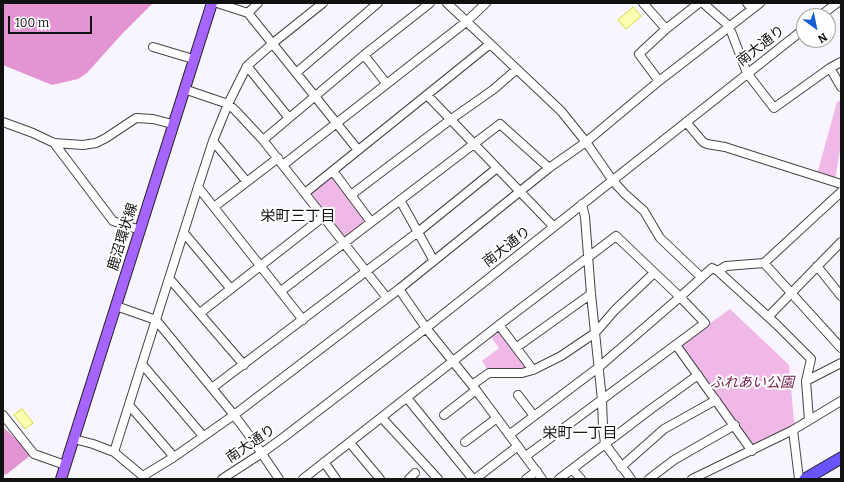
<!DOCTYPE html>
<html>
<head>
<meta charset="utf-8">
<style>
	body { margin:0 }
	#map { position:relative; width:844px; height:482px; overflow:hidden; background:#f9f5ff; font-family:Bitter,serif }
	canvas { display:block }
	.frame { position:absolute; inset:0; border:4px solid #111; pointer-events:none }
	.north { position:absolute; left:796px; top:8px; width:40px; height:40px; box-sizing:border-box; background:#fff; border:1px solid #a0a0a0; border-radius:50%; rotate:147deg; font-size:11px; font-weight:700; line-height:16px; text-align:center; color:#111 }
	.north::after { content:''; display:block; margin:auto; width:14px; height:18px; background:#165ed3; clip-path:polygon(50% 0,100% 100%,50% 72%,0 100%) }
	.scale { position:absolute; left:8px; top:16px; width:84px; height:18px; box-sizing:border-box; border:2px solid #111; border-top:0; padding-left:5px; font-size:12px; line-height:14px; white-space:nowrap; color:#111; -webkit-text-stroke:3px #fff; paint-order:stroke }
</style>
</head>
<body>
<div id="map">
<canvas width="844" height="482"></canvas>
<div class="frame"></div>
<div class="north">N</div>
<div class="scale">100 m</div>
</div>
<script>
const context = document.querySelector('canvas').getContext('2d');
context.lineJoin = 'round';
function fill(path, color) { context.fillStyle = color; context.fill(path, 'evenodd'); }
const poly = rows => new Path2D(rows.map(r => 'M' + r).join(''));
function trace(path, color, width, dash) { context.strokeStyle = color; context.lineWidth = width; context.lineCap = dash ? 'butt' : 'round'; context.setLineDash(dash || []); context.stroke(path); }
function write(font, color, halo, rows, align = 'center') {
  context.font = font + ' Bitter,"Noto Sans JP",serif'; context.lineWidth = 4; context.setLineDash([]); context.textBaseline = 'middle'; context.strokeStyle = halo; context.fillStyle = color; for (const [text, x, y, turn = 0] of rows) {
    context.save(); context.translate(x, y); context.rotate((+turn || 0) * Math.PI / 180); context.textAlign = isNaN(turn) ? turn : align; if (halo) context.strokeText(text, 0, 0); context.fillText(text, 0, 0); context.restore();
  }
}
fill(poly([
	[841,100,841,144,835,180,817,174,837,102],
	[331,176,335,177,368,220,345,238,312,194,312,191],
	[730,309,789,365,794,422,797,424,756,445,750,445,680,348,681,344],
	[499,332,502,332,529,367,527,371,488,370,482,361,499,348,491,337]
]), '#efb8e7');
fill(poly([
	[3,3,153,3,121,35,87,73,78,79,52,85,3,65],
	[3,427,32,454,7,474,3,475]
]), '#e295d2');
const water = poly([
	[633,7,641,16,626,29,618,20,633,7],
	[22,409,33,423,25,429,14,415,22,409]
]);
fill(water, '#fafdb2');
trace(water, '#d2dd31', 1);
const minor = poly([
	[217,3,248,13,358,150],
	[447,3,561,111,586,142,613,181,625,194,644,211,660,238,701,277],
	[643,3,666,29],
	[703,3,729,26,747,73,774,108,830,68,841,87],
	[747,3,752,9],
	[248,13,258,3],
	[820,16,837,3],
	[153,47,193,59],
	[364,55,386,83],
	[247,66,289,118],
	[830,68,841,62],
	[296,73,378,3],
	[659,81,639,54,666,29,699,3],
	[184,89,228,104,235,110,263,140,387,298],
	[427,95,554,227],
	[3,122,33,133,54,143,83,145,96,143,106,138,136,118,153,119,172,124],
	[686,122,703,142,707,144,725,147,841,184],
	[263,140,364,55,430,3],
	[213,141,247,182],
	[54,143,113,221,140,230],
	[283,165,466,22,486,3],
	[333,171,371,222],
	[198,187,303,320],
	[305,193,490,44],
	[351,195,450,120,494,89,517,69],
	[400,200,434,261],
	[582,204,585,217,591,294,602,400,603,427,605,444,631,479],
	[214,207,278,158],
	[184,233,231,289],
	[764,263,841,348],
	[817,266,841,296],
	[718,271,726,266,764,263,841,192],
	[169,278,244,365],
	[399,289,426,328,476,390,542,479],
	[281,291,500,124,549,168],
	[116,306,156,320,234,415,252,439,279,479],
	[200,313,323,217],
	[768,317,841,242],
	[499,325,533,370],
	[676,345,752,451],
	[517,347,591,294],
	[142,364,203,436],
	[806,381,841,363],
	[472,385,489,373,522,373,533,370,561,356,595,333,615,310,654,273],
	[212,388,418,232,497,168],
	[518,395,534,416],
	[407,398,473,479],
	[129,405,174,457],
	[3,415,34,454,65,465],
	[444,415,476,390],
	[382,418,438,479],
	[793,430,799,479],
	[509,435,599,367,680,297,712,268,718,271,776,324,811,359,806,381,809,420],
	[74,439,93,444,114,452,145,478],
	[465,442,497,418],
	[350,443,380,479],
	[114,452,198,187,213,141,228,104,247,66,273,43,323,3],
	[324,462,336,479],
	[621,467,664,429,716,400],
	[572,469,581,479],
	[143,476,174,457,234,415,399,289,549,168,586,142,659,81,760,3],
	[222,479,262,453,284,437,426,328,804,29],
	[303,479,499,325,616,236,680,297,705,323,526,456],
	[409,479,415,473],
	[475,479,518,446],
	[526,479,537,471],
	[559,479,651,409,698,375],
	[649,479,674,460,735,425],
	[692,479,793,430,841,401]
]);
const major = poly([
	[61,479,212,3]
]);
const highway = poly([
	[805,479,841,458]
]);
trace(minor, '#444', 10);
trace(major, '#222', 12);
trace(highway, '#222', 13);
trace(minor, '#fff', 8);
trace(major, '#a665ff', 10);
trace(highway, '#6853ff', 11);
write('14px', '#111', '#fff', [
	["南大通り",761,46,-38],
	["鹿沼環状線",123,237,-73],
	["南大通り",507,247,-38],
	["南大通り",251,444,-34]
]);
write('italic 14px', '#721748', '#fff', [
	["ふれあい公園",752,383]
]);
write('15px', '#111', '#fff', [
	["栄町三丁目",298,217],
	["栄町一丁目",580,434]
]);
</script>
</body>
</html>
